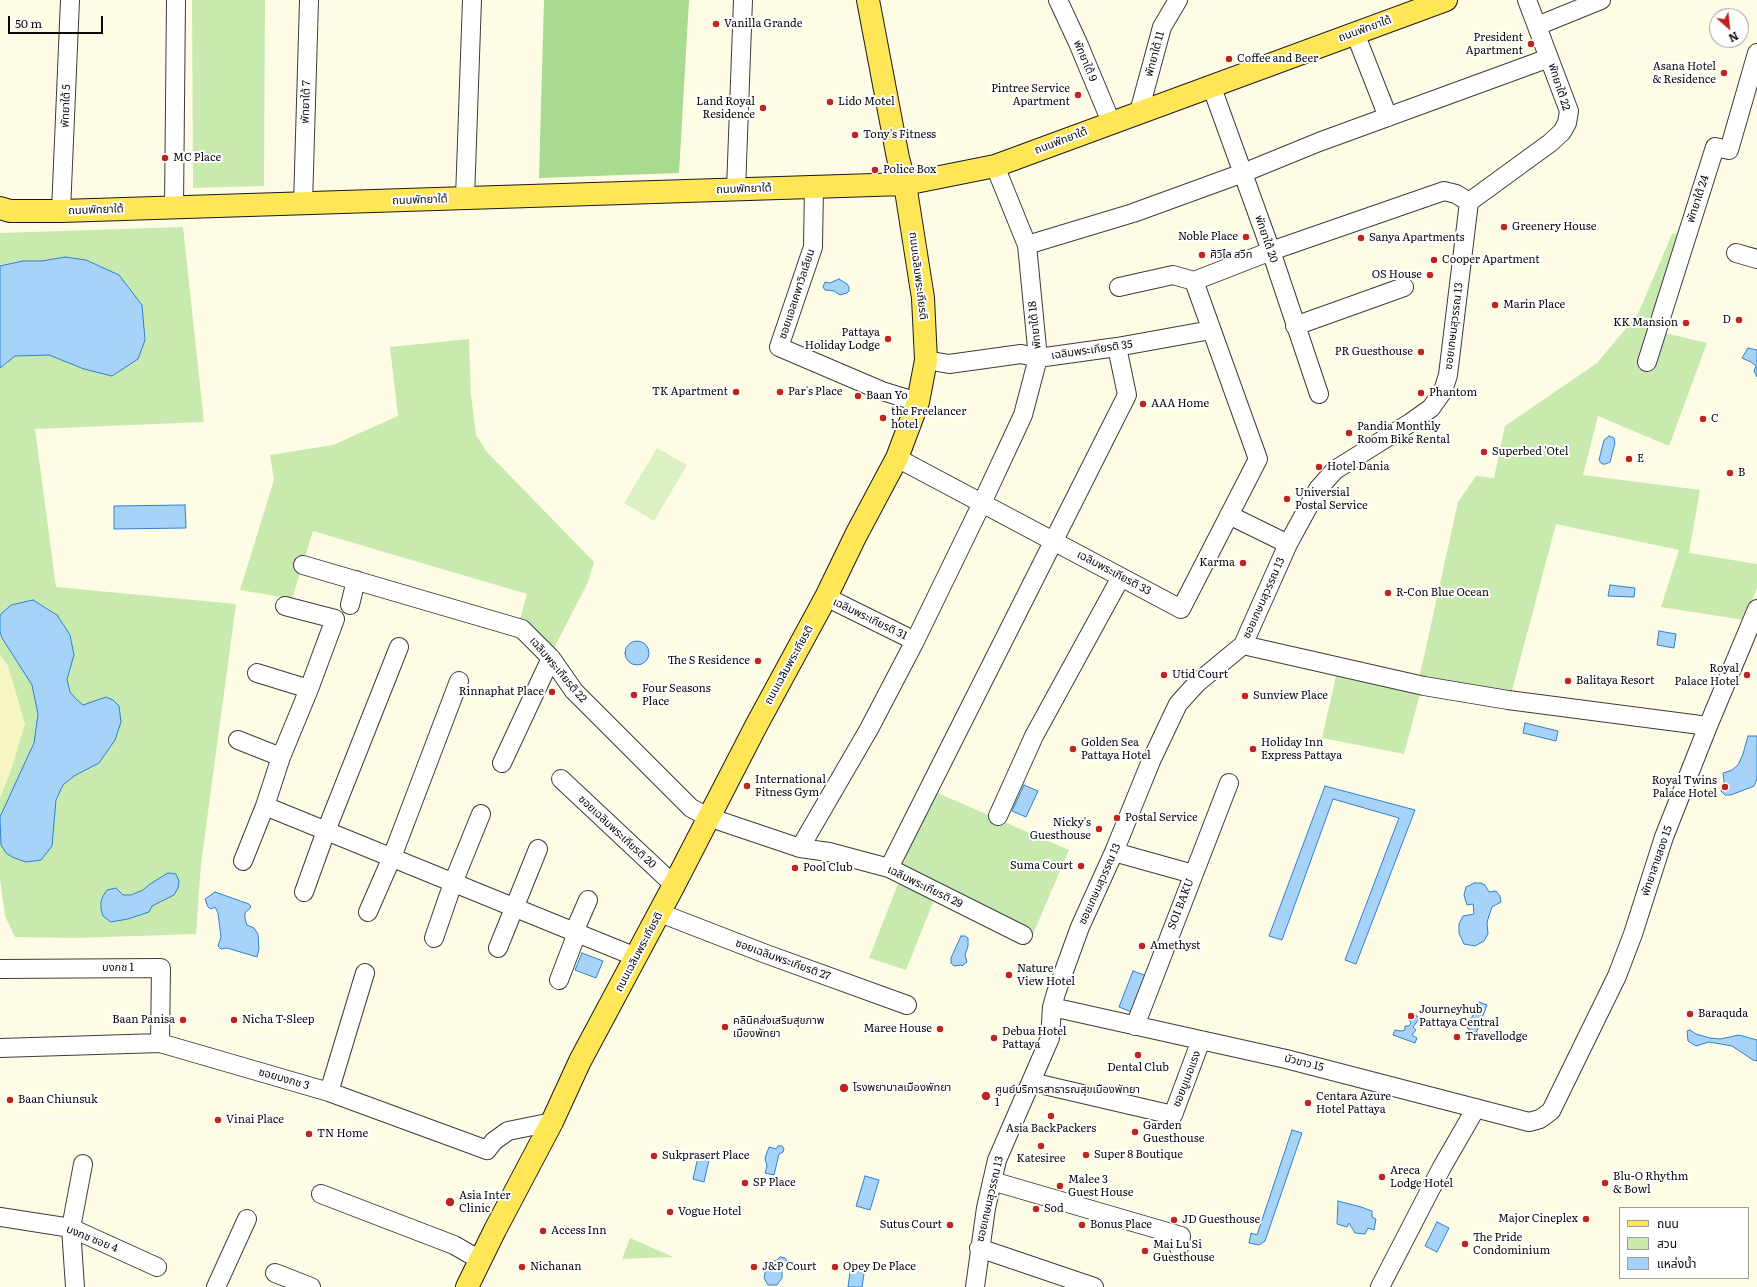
<!DOCTYPE html>
<html>
<head>
<meta charset="utf-8">
<style>
	body { margin:0 }
	#map { position:relative; width:1757px; height:1287px; overflow:hidden; background:#fffce6; font-family:Literata,"Noto Sans Thai",serif }
	canvas { display:block }
	.legend { position:absolute; left:1619px; top:1207px; width:130px; height:72px; box-sizing:border-box; background:#fff; border:1px solid #9d9d9d; margin:0; padding:5px 7px; list-style:none; font-size:12px; color:#090909 }
	.legend li { display:flex; align-items:center; gap:8px; height:20px }
	.legend b { width:20px; border:1px solid #9d9d9d }
	.north { position:absolute; left:1709px; top:8px; width:40px; height:40px; box-sizing:border-box; background:#fff; border:1px solid #9d9d9d; border-radius:50%; rotate:153deg; font-size:11px; font-weight:700; line-height:16px; text-align:center; color:#090909 }
	.north::after { content:''; display:block; margin:auto; width:14px; height:18px; background:#bd251e; clip-path:polygon(50% 0,100% 100%,50% 72%,0 100%) }
	.scale { position:absolute; left:8px; top:16px; width:95px; height:18px; box-sizing:border-box; border:2px solid #090909; border-top:0; padding-left:5px; font-size:12px; line-height:14px; white-space:nowrap; color:#090909; -webkit-text-stroke:3px #fff; paint-order:stroke }
</style>
</head>
<body>
<div id="map">
<canvas width="1757" height="1287"></canvas>
<ul class="legend">
<li><b style="height:5px;background:#ffe656"></b>ถนน</li>
<li><b style="height:11px;background:#c8eaaf"></b>สวน</li>
<li><b style="height:11px;background:#a8d3f8"></b>แหล่งน้ำ</li>
</ul>
<div class="north">N</div>
<div class="scale">50 m</div>
</div>
<script>
const context = document.querySelector('canvas').getContext('2d');
context.lineJoin = 'round';
function fill(path, color) { context.fillStyle = color; context.fill(path, 'evenodd'); }
const poly = rows => new Path2D(rows.map(r => 'M' + r).join(''));
function trace(path, color, width, dash) { context.strokeStyle = color; context.lineWidth = width; context.lineCap = dash ? 'butt' : 'round'; context.setLineDash(dash || []); context.stroke(path); }
function write(font, color, halo, rows, align = 'center') {
  context.font = font + ' Literata,"Noto Sans Thai",serif'; context.lineWidth = 4; context.setLineDash([]); context.textBaseline = 'middle'; context.strokeStyle = halo; context.fillStyle = color; for (const [text, x, y, turn = 0] of rows) {
    context.save(); context.translate(x, y); context.rotate((+turn || 0) * Math.PI / 180); context.textAlign = isNaN(turn) ? turn : align; if (halo) context.strokeText(text, 0, 0); context.fillText(text, 0, 0); context.restore();
  }
}
fill(poly([
	[0,654,8,666,25,724,11,770,0,798]
]), '#f5f5c6');
fill(poly([
	[192,0,265,0,264,186,193,188],
	[183,227,204,422,35,429,56,587,236,604,201,864,196,934,77,938,15,937,5,916,0,879,0,798,11,770,25,724,8,666,0,654,0,233],
	[1685,232,1652,330,1707,343,1669,446,1598,416,1583,475,1700,490,1689,553,1757,564,1757,588,1744,620,1661,607,1679,550,1556,524,1510,698,1419,679,1458,502,1476,476,1494,478,1505,426,1597,363,1638,314,1672,234],
	[469,339,471,395,476,435,487,452,594,562,588,582,552,652,527,621,520,620,527,594,313,531,292,599,240,590,274,480,270,455,333,445,398,416,390,347],
	[1336,676,1420,694,1404,754,1322,738],
	[933,791,1069,850,1033,934,898,869],
	[898,884,934,900,906,970,869,958],
	[630,1238,673,1257,622,1259]
]), '#c8eaaf');
fill(poly([
	[544,0,689,0,679,173,539,178]
]), '#a9db8e');
fill(poly([
	[657,448,687,465,654,521,624,503]
]), '#dcf1c1');
const water = poly([
	[65,257,86,260,119,275,142,305,145,340,138,359,112,376,84,369,49,355,15,356,0,368,0,266,23,261,42,261,65,257],
	[839,279,847,284,849,287,849,291,847,293,840,295,834,291,825,290,823,287,825,282,830,283,839,279],
	[1748,348,1757,350,1757,377,1754,371,1756,366,1751,362,1742,358,1748,348],
	[1609,436,1614,438,1615,443,1610,462,1606,464,1602,464,1599,460,1604,440,1609,436],
	[185,505,186,528,114,529,114,506,185,505],
	[1610,585,1635,588,1634,597,1608,596,1610,585],
	[33,600,57,615,70,635,74,655,67,679,70,692,76,699,83,705,106,697,113,700,119,706,121,722,115,740,99,763,74,776,63,785,56,800,52,846,41,860,26,862,12,857,6,853,1,845,0,817,34,743,38,714,32,685,2,638,0,632,0,615,11,605,33,600],
	[1659,631,1676,634,1674,648,1657,645,1659,631],
	'625 653a12 12 0 1 1 24 0a12 12 0 1 1-24 0Z',
	[1525,723,1558,731,1556,741,1523,733,1525,723],
	[1748,736,1757,736,1757,779,1754,786,1731,795,1725,795,1721,791,1724,781,1723,773,1732,770,1738,765,1743,754,1748,736],
	[1024,785,1038,791,1026,817,1012,811,1024,785],
	[1325,786,1415,810,1356,964,1345,960,1399,818,1333,799,1282,940,1269,936,1325,786],
	[168,873,176,874,179,881,178,888,174,895,152,906,149,912,128,919,111,922,103,916,101,909,101,902,103,896,107,890,116,888,123,895,131,895,143,890,150,884,168,873],
	[1474,883,1481,883,1485,885,1489,892,1496,891,1500,896,1501,902,1492,907,1487,922,1488,934,1484,941,1475,946,1464,944,1459,933,1459,924,1463,916,1474,914,1473,904,1467,905,1464,895,1466,887,1474,883],
	[215,892,249,904,251,907,245,913,245,919,247,925,254,928,258,934,259,949,257,957,227,948,221,949,218,946,221,937,218,913,215,907,211,909,208,907,205,899,215,892],
	[961,936,965,936,968,938,968,946,965,955,967,962,962,966,961,965,954,966,951,963,951,958,961,936],
	[582,953,603,961,596,978,575,970,582,953],
	[1133,971,1147,976,1134,1013,1119,1007,1133,971],
	[1479,1002,1487,1005,1476,1033,1467,1028,1479,1002],
	[1414,1015,1417,1016,1419,1019,1413,1027,1416,1030,1412,1035,1417,1038,1415,1043,1393,1035,1395,1030,1401,1031,1405,1030,1405,1026,1409,1026,1411,1023,1409,1019,1411,1016,1414,1015],
	[1690,1030,1696,1034,1710,1038,1720,1039,1739,1035,1757,1040,1757,1061,1753,1060,1732,1046,1709,1042,1696,1046,1688,1041,1687,1031,1690,1030],
	[1292,1130,1302,1133,1265,1241,1259,1245,1249,1243,1251,1233,1257,1235,1292,1130],
	[778,1146,782,1146,784,1149,783,1152,779,1154,774,1175,765,1173,767,1166,765,1158,769,1147,776,1149,778,1146],
	[698,1157,709,1160,704,1182,693,1179,698,1157],
	[865,1176,879,1180,870,1210,856,1206,865,1176],
	[1338,1201,1361,1207,1372,1211,1372,1217,1376,1219,1374,1230,1368,1228,1365,1234,1355,1233,1349,1223,1347,1227,1337,1224,1338,1201],
	[1437,1222,1449,1228,1437,1252,1425,1246,1437,1222],
	[780,1257,785,1258,787,1261,786,1264,782,1267,782,1278,777,1285,768,1285,764,1278,767,1263,777,1260,780,1257],
	[851,1265,865,1267,862,1287,848,1287,851,1265]
]);
fill(water, '#a8d3f8');
trace(water, '#2d81d2', 1);
const minor = poly([
	[1058,0,1078,43,1111,122],
	[1537,26,1601,0],
	[1355,33,1388,117],
	[1211,85,1271,251,1319,394],
	[1139,112,1162,27,1178,0],
	[814,187,813,247,779,347,882,391,918,402],
	[736,190,743,0],
	[465,198,472,0],
	[1469,202,1550,143,1562,132,1567,123,1569,111,1527,0],
	[303,204,309,0],
	[174,208,176,0],
	[61,211,70,0],
	[1027,245,1133,213,1243,173,1319,142,1549,58],
	[1736,253,1757,259],
	[1194,281,1271,251,1444,191,1456,194,1469,202],
	[1295,326,1404,287],
	[926,360,949,364,1021,354,1038,358,1117,347,1211,330],
	[1647,362,1715,147,1729,150,1757,53],
	[897,458,1181,609,1258,459,1194,281,1173,275,1119,287],
	[1229,515,1288,544],
	[303,565,522,629,551,658,574,691,691,808,708,817,800,848,829,852,889,868,1023,935],
	[826,597,915,641],
	[350,605,356,580],
	[1243,645,1424,686,1508,700,1708,726],
	[257,673,309,689],
	[238,740,281,757],
	[502,763,551,658],
	[561,779,674,885],
	[265,806,636,957],
	[998,816,1034,736,1121,577],
	[800,848,869,729,915,641,982,503,1023,415,1038,358,1027,245,995,166],
	[1114,852,1193,874],
	[243,861,265,806,281,757,309,689,335,619,285,606],
	[889,868,1127,395,1117,347],
	[304,892,326,831,399,647],
	[368,912,392,857,459,681],
	[660,913,766,954,907,1005],
	[574,932,588,900],
	[434,938,453,883,481,814],
	[498,948,538,849],
	[0,969,161,968,160,1043],
	[559,980,577,933],
	[1052,1007,1286,1059,1529,1122,1540,1119,1551,1111,1617,976,1633,934,1664,837,1708,726,1757,609],
	[1135,1026,1229,783],
	[0,1048,160,1043,329,1092,487,1150,494,1141,508,1131,552,1122],
	[1031,1082,1173,1115,1201,1040],
	[329,1092,365,973],
	[992,1181,1181,1236,1179,1248],
	[321,1194,454,1245,480,1260],
	[0,1217,71,1228,157,1267],
	[979,1248,1094,1287],
	[275,1273,311,1287],
	[75,1287,71,1228,83,1164],
	[216,1287,247,1219],
	[975,1287,986,1208,997,1160,1050,1038,1052,1007,1056,993,1080,927,1114,852,1151,761,1178,704,1197,683,1243,645,1288,544,1318,489,1335,470,1410,423,1431,408,1443,391,1448,375,1469,202],
	[1380,1287,1442,1167,1476,1108]
]);
const major = poly([
	[0,208,10,211,61,211,905,184,995,166,1446,0],
	[467,1287,495,1230,552,1122,580,1061,673,887,756,726,826,597,856,535,897,458,918,402,926,360,923,298,905,184,898,158,868,0]
]);
trace(minor, '#3c3c3c', 20);
trace(major, '#1a1a1a', 24);
trace(minor, '#fff', 18);
trace(major, '#ffe656', 22);
for (const [x, y, r, color] of [
	[716,24,4,"#bd251e"],
	[1531,44,4,"#bd251e"],
	[1229,59,4,"#bd251e"],
	[1724,73,4,"#bd251e"],
	[1078,95,4,"#bd251e"],
	[830,102,4,"#bd251e"],
	[763,108,4,"#bd251e"],
	[855,135,4,"#bd251e"],
	[165,158,4,"#bd251e"],
	[875,170,4,"#bd251e"],
	[1504,227,4,"#bd251e"],
	[1246,237,4,"#bd251e"],
	[1361,238,4,"#bd251e"],
	[1202,255,4,"#bd251e"],
	[1434,260,4,"#bd251e"],
	[1430,275,4,"#bd251e"],
	[1495,305,4,"#bd251e"],
	[1739,320,4,"#bd251e"],
	[1686,323,4,"#bd251e"],
	[888,339,4,"#bd251e"],
	[1421,352,4,"#bd251e"],
	[736,392,4,"#bd251e"],
	[780,392,4,"#bd251e"],
	[1421,393,4,"#bd251e"],
	[858,396,4,"#bd251e"],
	[1143,404,4,"#bd251e"],
	[883,418,4,"#bd251e"],
	[1703,419,4,"#bd251e"],
	[1349,433,4,"#bd251e"],
	[1484,452,4,"#bd251e"],
	[1629,459,4,"#bd251e"],
	[1319,467,4,"#bd251e"],
	[1730,473,4,"#bd251e"],
	[1287,499,4,"#bd251e"],
	[1243,563,4,"#bd251e"],
	[1388,593,4,"#bd251e"],
	[758,661,4,"#bd251e"],
	[1164,675,4,"#bd251e"],
	[1747,675,4,"#bd251e"],
	[1568,681,4,"#bd251e"],
	[552,692,4,"#bd251e"],
	[634,695,4,"#bd251e"],
	[1245,696,4,"#bd251e"],
	[1073,749,4,"#bd251e"],
	[1253,749,4,"#bd251e"],
	[747,786,4,"#bd251e"],
	[1725,787,4,"#bd251e"],
	[1117,818,4,"#bd251e"],
	[1099,829,4,"#bd251e"],
	[1081,866,4,"#bd251e"],
	[795,868,4,"#bd251e"],
	[1142,946,4,"#bd251e"],
	[1009,975,4,"#bd251e"],
	[1690,1014,4,"#bd251e"],
	[1411,1016,4,"#bd251e"],
	[183,1020,4,"#bd251e"],
	[234,1020,4,"#bd251e"],
	[725,1027,4,"#bd251e"],
	[940,1029,4,"#bd251e"],
	[1457,1037,4,"#bd251e"],
	[994,1038,4,"#bd251e"],
	[1138,1055,4,"#bd251e"],
	[844,1088,5,"#bd251e"],
	[986,1096,5,"#bd251e"],
	[10,1100,4,"#bd251e"],
	[1308,1103,4,"#bd251e"],
	[1051,1116,4,"#bd251e"],
	[218,1120,4,"#bd251e"],
	[1135,1132,4,"#bd251e"],
	[309,1134,4,"#bd251e"],
	[1041,1146,4,"#bd251e"],
	[1086,1155,4,"#bd251e"],
	[654,1156,4,"#bd251e"],
	[1382,1177,4,"#bd251e"],
	[745,1183,4,"#bd251e"],
	[1605,1183,4,"#bd251e"],
	[1060,1186,4,"#bd251e"],
	[450,1202,5,"#bd251e"],
	[1036,1209,4,"#bd251e"],
	[670,1212,4,"#bd251e"],
	[1586,1219,4,"#bd251e"],
	[1174,1220,4,"#bd251e"],
	[950,1225,4,"#bd251e"],
	[1082,1225,4,"#bd251e"],
	[543,1231,4,"#bd251e"],
	[1465,1244,4,"#bd251e"],
	[1145,1251,4,"#bd251e"],
	[522,1267,4,"#bd251e"],
	[754,1267,4,"#bd251e"],
	[835,1267,4,"#bd251e"]
]) { const dot = new Path2D(); dot.arc(x, y, r, 0, 2 * Math.PI); context.fillStyle = color; context.fill(dot); trace(dot, '#fff', 1.5); }
write('11px', '#090909', '#fff', [
	["Vanilla Grande",724,24],
	["President",1523,38,"right"],
	["Apartment",1523,51,"right"],
	["Coffee and Beer",1237,59],
	["Asana Hotel",1716,67,"right"],
	["& Residence",1716,80,"right"],
	["Pintree Service",1070,89,"right"],
	["Apartment",1070,102,"right"],
	["Land Royal",755,102,"right"],
	["Residence",755,115,"right"],
	["Lido Motel",838,102],
	["Tony's Fitness",863,135],
	["MC Place",173,158],
	["Police Box",883,170],
	["Greenery House",1512,227],
	["Noble Place",1238,237,"right"],
	["Sanya Apartments",1369,238],
	["ศิวิไล สวีท",1210,255],
	["Cooper Apartment",1442,260],
	["OS House",1422,275,"right"],
	["Marin Place",1503,305],
	["D",1731,320,"right"],
	["KK Mansion",1678,323,"right"],
	["Pattaya",880,333,"right"],
	["Holiday Lodge",880,346,"right"],
	["PR Guesthouse",1413,352,"right"],
	["TK Apartment",728,392,"right"],
	["Par's Place",788,392],
	["Phantom",1429,393],
	["Baan Yo",866,396],
	["AAA Home",1151,404],
	["the Freelancer",891,412],
	["hotel",891,425],
	["C",1711,419],
	["Pandia Monthly",1357,427],
	["Room Bike Rental",1357,440],
	["Superbed 'Otel",1492,452],
	["E",1637,459],
	["Hotel Dania",1327,467],
	["B",1738,473],
	["Universial",1295,493],
	["Postal Service",1295,506],
	["Karma",1235,563,"right"],
	["R-Con Blue Ocean",1396,593],
	["The S Residence",750,661,"right"],
	["Royal",1739,669,"right"],
	["Palace Hotel",1739,682,"right"],
	["Utid Court",1172,675],
	["Balitaya Resort",1576,681],
	["Four Seasons",642,689],
	["Place",642,702],
	["Rinnaphat Place",544,692,"right"],
	["Sunview Place",1253,696],
	["Golden Sea",1081,743],
	["Pattaya Hotel",1081,756],
	["Holiday Inn",1261,743],
	["Express Pattaya",1261,756],
	["International",755,780],
	["Fitness Gym",755,793],
	["Royal Twins",1717,781,"right"],
	["Palace Hotel",1717,794,"right"],
	["Postal Service",1125,818],
	["Nicky's",1091,823,"right"],
	["Guesthouse",1091,836,"right"],
	["Suma Court",1073,866,"right"],
	["Pool Club",803,868],
	["Amethyst",1150,946],
	["Nature",1017,969],
	["View Hotel",1017,982],
	["Journeyhub",1419,1010],
	["Pattaya Central",1419,1023],
	["Baraquda",1698,1014],
	["Baan Panisa",175,1020,"right"],
	["Nicha T-Sleep",242,1020],
	["คลินิคส่งเสริมสุขภาพ",733,1021],
	["เมืองพัทยา",733,1034],
	["Maree House",932,1029,"right"],
	["Debua Hotel",1002,1032],
	["Pattaya",1002,1045],
	["Travellodge",1465,1037],
	["Dental Club",1138,1068,"center"],
	["โรงพยาบาลเมืองพัทยา",853,1088],
	["ศูนย์บริการสาธารณสุขเมืองพัทยา",995,1090],
	["1",995,1103],
	["Centara Azure",1316,1097],
	["Hotel Pattaya",1316,1110],
	["Baan Chiunsuk",18,1100],
	["Vinai Place",226,1120],
	["Garden",1143,1126],
	["Guesthouse",1143,1139],
	["Asia BackPackers",1051,1129,"center"],
	["TN Home",317,1134],
	["Super 8 Boutique",1094,1155],
	["Sukprasert Place",662,1156],
	["Katesiree",1041,1159,"center"],
	["Areca",1390,1171],
	["Lodge Hotel",1390,1184],
	["Blu-O Rhythm",1613,1177],
	["& Bowl",1613,1190],
	["Malee 3",1068,1180],
	["Guest House",1068,1193],
	["SP Place",753,1183],
	["Asia Inter",459,1196],
	["Clinic",459,1209],
	["Sod",1044,1209],
	["Vogue Hotel",678,1212],
	["Major Cineplex",1578,1219,"right"],
	["JD Guesthouse",1182,1220],
	["Sutus Court",942,1225,"right"],
	["Bonus Place",1090,1225],
	["Access Inn",551,1231],
	["The Pride",1473,1238],
	["Condominium",1473,1251],
	["Mai Lu Si",1153,1245],
	["Guesthouse",1153,1258],
	["Nichanan",530,1267],
	["J&P Court",762,1267],
	["Opey De Place",843,1267]
], 'left');
write('11px', '#090909', '#fff', [
	["ถนนพัทยาใต้",1365,29,-20],
	["พัทยาใต้ 11",1155,54,-75],
	["พัทยาใต้ 9",1085,61,67],
	["พัทยาใต้ 22",1559,87,72],
	["พัทยาใต้ 7",306,102,-88],
	["พัทยาใต้ 5",66,106,-88],
	["ถนนพัทยาใต้",1061,141,-21],
	["ถนนพัทยาใต้",744,189,-2],
	["พัทยาใต้ 24",1698,199,-72],
	["ถนนพัทยาใต้",420,200,-2],
	["ถนนพัทยาใต้",96,210,-2],
	["พัทยาใต้ 20",1266,239,71],
	["ถนนเฉลิมพระเกียรติ",918,276,83],
	["ซอยแอลเคพาวิลเลียน",797,294,-72],
	["พัทยาใต้ 18",1035,325,-96],
	["ซอยเกษมสุวรรณ 13",1454,326,-83],
	["เฉลิมพระเกียรติ 35",1092,350,-8],
	["เฉลิมพระเกียรติ 33",1114,573,28],
	["ซอยเกษมสุวรรณ 13",1264,598,-66],
	["เฉลิมพระเกียรติ 31",870,619,26],
	["ถนนเฉลิมพระเกียรติ",789,665,-61],
	["เฉลิมพระเกียรติ 22",558,670,50],
	["ซอยเฉลิมพระเกียรติ 20",617,832,43],
	["พัทยาสายสอง 15",1657,861,-71],
	["ซอยเกษมสุวรรณ 13",1100,884,-66],
	["เฉลิมพระเกียรติ 29",925,887,26],
	["SOI BAKU",1181,904,-69],
	["ถนนเฉลิมพระเกียรติ",639,952,-62],
	["ซอยเฉลิมพระเกียรติ 27",783,960,20],
	["บงกช 1",118,968],
	["บัวขาว 15",1304,1063,14],
	["ซอยบงกช 3",284,1079,16],
	["ซอยบูเมอแรง",1187,1079,-69],
	["ซอยเกษมสุวรรณ 13",990,1199,-77],
	["บงกช ซอย 4",92,1239,22]
]);
</script>
</body>
</html>
